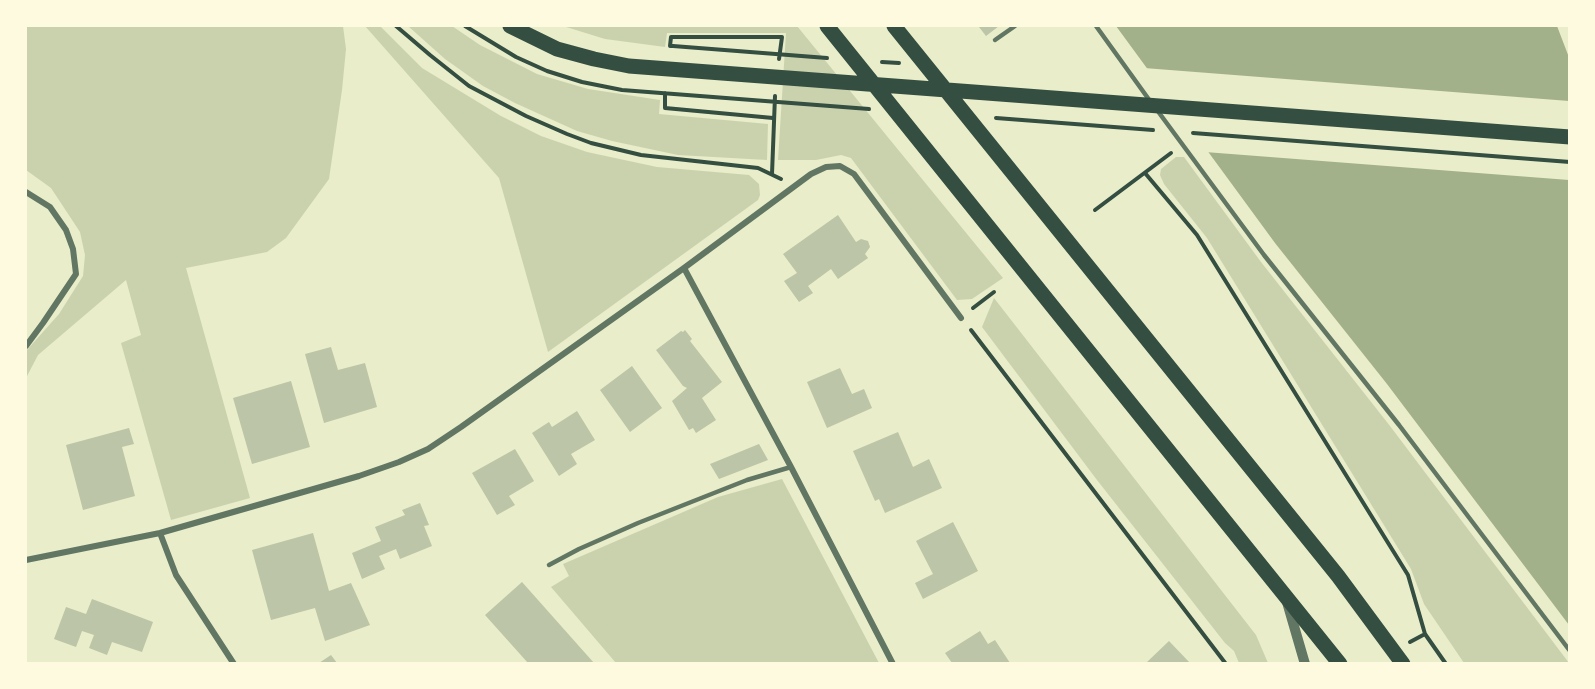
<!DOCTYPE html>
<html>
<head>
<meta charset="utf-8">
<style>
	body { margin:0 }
	#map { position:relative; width:1595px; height:689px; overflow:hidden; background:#e9edc9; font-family:"Archivo Narrow",sans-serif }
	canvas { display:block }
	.frame { position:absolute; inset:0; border:27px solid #fefae0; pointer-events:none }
</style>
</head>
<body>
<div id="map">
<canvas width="1595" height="689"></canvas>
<div class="frame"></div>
</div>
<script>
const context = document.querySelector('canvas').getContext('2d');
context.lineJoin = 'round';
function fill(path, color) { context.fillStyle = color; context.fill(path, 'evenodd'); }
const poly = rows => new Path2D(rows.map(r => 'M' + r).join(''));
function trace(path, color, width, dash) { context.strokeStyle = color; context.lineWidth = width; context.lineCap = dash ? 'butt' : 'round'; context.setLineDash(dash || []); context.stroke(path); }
fill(poly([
	[26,26,343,26,346,49,342,90,329,179,286,238,267,252,186,268,250,498,171,520,121,343,141,335,126,280,38,355,26,378,26,351,59,314,83,276,85,255,80,232,51,188,26,170],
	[365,26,380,26,422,68,501,116,541,136,587,152,657,167,749,175,759,184,760,195,758,200,548,352,499,178],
	[408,26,452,26,480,45,537,74,588,89,660,100,659,114,768,124,767,160,678,155,612,141,577,131,515,103,483,86,445,59],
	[563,26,797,26,1003,278,972,299,957,300,851,158,841,155,816,160,778,160,786,33,667,33,665,47,605,39],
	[1176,157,1184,157,1261,262,1390,426,1569,663,1464,663,1424,604,1411,569,1207,238,1164,184,1160,175,1161,169],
	[994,298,1256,635,1268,663,1239,663,1234,651,1225,643,1097,480,982,327],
	[782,479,879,663,616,663,551,587,569,576,563,564,718,497]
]), '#cad2ad');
fill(poly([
	[1116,26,1557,26,1570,60,1569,625,1387,384,1275,243]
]), '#a3b18a');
fill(poly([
	[1144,68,1569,101,1569,180,1205,152]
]), '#e9edc9');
fill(poly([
	[982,26,999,26,986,36,979,27],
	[838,215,856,242,861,239,868,241,870,247,865,254,868,258,838,279,831,269,808,286,813,293,799,302,784,281,797,273,783,254],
	[685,330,692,339,690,341,722,382,702,398,716,420,696,433,693,428,689,430,672,401,687,388,683,386,656,350,681,331,683,332],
	[331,347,338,370,365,363,377,407,324,423,305,354],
	[632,366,662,408,630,432,600,390],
	[840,368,852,394,864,389,872,408,827,428,807,382],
	[291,381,310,447,252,464,233,398],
	[577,411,595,440,571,454,577,464,559,476,532,433,549,422,552,427],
	[129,428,134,444,122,447,135,496,83,510,66,445],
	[898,432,913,467,929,459,942,488,885,513,879,499,875,501,853,451],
	[759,444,768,460,719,479,710,464],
	[515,449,534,481,509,496,515,505,497,515,472,473],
	[420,503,429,525,424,526,432,546,400,559,396,549,379,556,385,569,362,579,352,553,381,541,375,527,405,515,402,510],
	[953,522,978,571,923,599,915,583,933,574,916,541],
	[313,533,329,591,351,583,370,625,325,641,315,608,271,620,252,550],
	[522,582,594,663,528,663,485,615],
	[92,599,153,622,142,652,112,642,107,655,89,648,94,635,82,631,76,647,54,639,66,607,86,614],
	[980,631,988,644,995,640,1010,663,952,663,945,653],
	[1169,641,1190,663,1148,663,1147,662],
	[331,655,337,663,319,663]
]), '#bcc5a7');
trace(poly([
	[396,26,430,55,469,86,526,116,567,134,591,143,641,155,758,168,781,179],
	[465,26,516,57,547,71,582,82,622,90,869,109],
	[779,59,782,37,671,37,670,46,673,46,827,58],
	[882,62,899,63],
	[665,93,665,108,773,118],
	[996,118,1153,130],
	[1193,133,1570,162],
	[1145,173,1197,235,1408,575,1425,634,1446,664],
	[772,174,775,96],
	[1095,210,1171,153],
	[973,308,994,292],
	[971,330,1226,664],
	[1410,642,1425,634]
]), '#344e41', 4);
trace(poly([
	[1096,26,1150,101],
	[995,40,1015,26],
	[1157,110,1264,255,1399,425,1570,651],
	[549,565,579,549,638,523,747,480,791,467]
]), '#617663', 4.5);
trace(poly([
	[26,192,50,207,66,230,73,249,76,274,43,323,26,346],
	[684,268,791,467,893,664],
	[160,533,176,575,234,664],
	[26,560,160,533,359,476,399,462,428,449,461,427,684,268,811,174,826,167,840,166,854,174,961,318]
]), '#617663', 6);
trace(poly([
	[1287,602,1305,664]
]), '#617663', 10);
trace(poly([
	[510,26,557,49,594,59,629,66,1570,137],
	[827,26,1340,664],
	[894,26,1338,576,1403,664]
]), '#344e41', 15);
</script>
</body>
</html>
